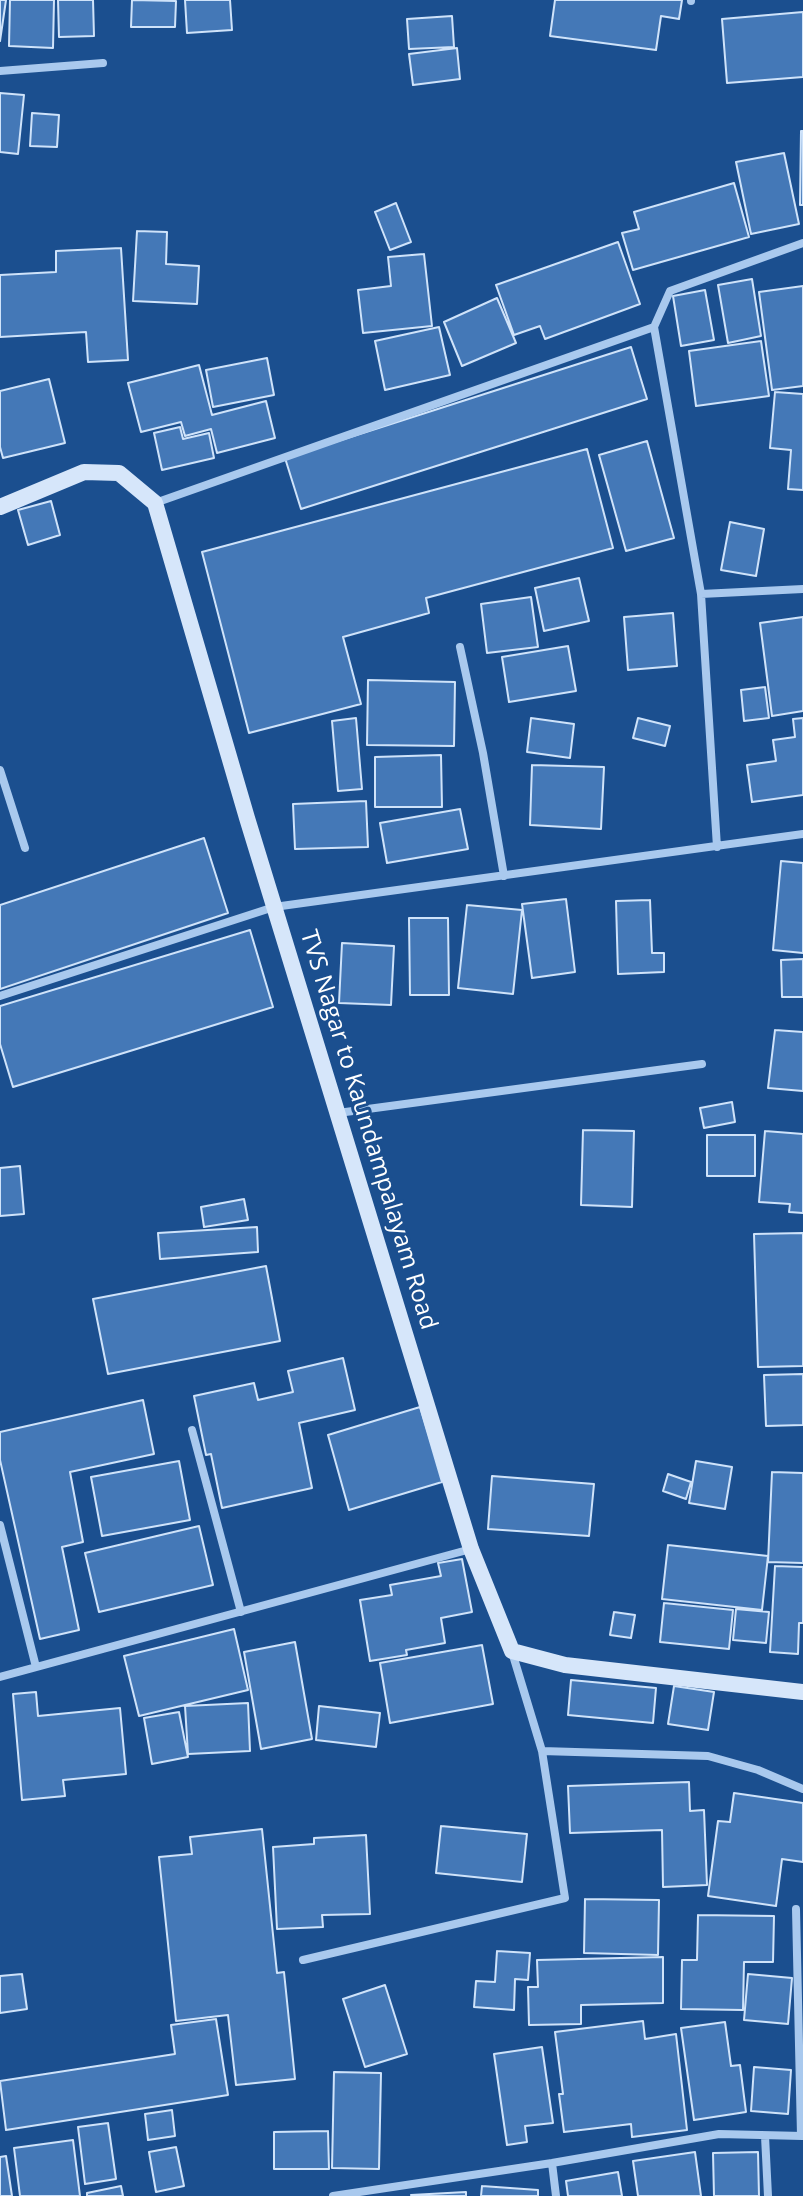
<!DOCTYPE html>
<html>
<head>
<meta charset="utf-8">
<style>
	body { margin:0 }
	canvas { display:block; background:#1b4f8f }
</style>
</head>
<body>
<canvas width="803" height="2196"></canvas>
<script>
const context = document.querySelector('canvas').getContext('2d');
context.lineJoin = 'round';
function fill(path, color) { context.fillStyle = color; context.fill(path, 'evenodd'); }
const poly = rows => new Path2D(rows.map(r => 'M' + r).join(''));
function trace(path, color, width, dash) { context.strokeStyle = color; context.lineWidth = width; context.lineCap = dash ? 'butt' : 'round'; context.setLineDash(dash || []); context.stroke(path); }
function write(font, color, halo, rows, align = 'center') {
  context.font = font + ' "Open Sans",sans-serif'; context.lineWidth = 6; context.setLineDash([]); context.textBaseline = 'middle'; context.strokeStyle = halo; context.fillStyle = color; for (const [text, x, y, turn = 0] of rows) {
    context.save(); context.translate(x, y); context.rotate((+turn || 0) * Math.PI / 180); context.textAlign = isNaN(turn) ? turn : align; if (halo) context.strokeText(text, 0, 0); context.fillText(text, 0, 0); context.restore();
  }
}
const building = poly([
	[0,0,6,0,0,41,0,0],
	[10,0,54,0,53,48,9,46,10,0],
	[58,0,93,0,94,36,59,37,58,0],
	[132,0,176,1,175,27,131,27,132,0],
	[185,0,230,0,232,30,187,33,185,0],
	[555,0,682,0,679,19,661,16,656,50,550,36,555,0],
	[803,12,803,77,727,83,722,19,803,12],
	[452,16,454,47,409,49,407,19,452,16],
	[457,48,460,79,413,85,409,54,457,48],
	[0,93,24,95,18,154,0,152,0,93],
	[32,113,59,115,57,147,30,146,32,113],
	[801,131,803,131,803,205,800,205,801,131],
	[784,153,799,224,751,234,736,162,784,153],
	[734,183,749,237,633,270,622,233,639,229,634,212,734,183],
	[396,203,411,242,390,250,375,212,396,203],
	[137,231,167,232,166,264,199,266,197,304,133,301,137,231],
	[618,242,640,304,545,339,540,326,514,335,496,285,618,242],
	[121,248,128,360,88,362,86,332,0,337,0,275,56,272,56,251,121,248],
	[424,254,432,326,363,333,358,290,391,286,388,257,424,254],
	[752,279,761,336,728,343,718,285,752,279],
	[803,286,803,386,772,390,759,292,803,286],
	[705,290,714,340,681,346,673,296,705,290],
	[497,298,516,343,462,366,444,322,497,298],
	[439,327,450,375,385,390,375,341,439,327],
	[761,341,769,396,696,406,689,351,761,341],
	[631,347,647,399,301,509,285,458,631,347],
	[267,358,274,395,213,407,206,370,267,358],
	[199,365,212,415,266,401,275,438,217,453,211,429,185,436,181,422,141,432,128,383,199,365],
	[49,379,65,443,3,458,0,447,0,391,49,379],
	[775,392,803,394,803,490,788,489,791,450,770,448,775,392],
	[180,427,183,439,209,433,214,458,162,470,154,433,180,427],
	[647,441,674,538,626,551,599,455,647,441],
	[587,449,613,548,426,598,429,613,343,637,361,704,249,733,202,552,587,449],
	[51,501,60,535,28,545,18,510,51,501],
	[730,522,764,529,756,576,721,570,730,522],
	[579,578,589,621,544,631,535,588,579,578],
	[531,597,538,647,487,653,481,604,531,597],
	[673,613,677,666,628,670,624,617,673,613],
	[803,617,803,711,772,716,760,623,803,617],
	[568,646,576,691,509,702,502,657,568,646],
	[368,680,455,682,454,746,367,745,368,680],
	[765,687,769,718,744,721,741,690,765,687],
	[356,718,362,789,338,791,332,721,356,718],
	[531,718,574,724,570,758,527,752,531,718],
	[638,718,670,726,665,746,633,738,638,718],
	[803,718,803,795,752,802,747,765,776,761,773,740,795,737,793,719,803,718],
	[441,755,442,807,375,807,375,757,441,755],
	[532,765,604,767,601,829,530,825,532,765],
	[366,801,368,847,295,849,293,804,366,801],
	[460,809,468,849,387,863,380,823,460,809],
	[204,838,228,913,0,989,0,905,204,838],
	[781,861,803,863,803,953,773,950,781,861],
	[566,899,575,972,532,978,522,904,566,899],
	[650,900,652,953,664,953,664,972,618,974,616,901,650,900],
	[467,905,522,910,513,994,458,988,467,905],
	[409,918,448,918,449,995,410,995,409,918],
	[250,930,273,1007,13,1087,0,1044,0,1006,250,930],
	[342,943,394,946,391,1005,339,1003,342,943],
	[803,959,803,997,782,997,781,960,803,959],
	[775,1030,803,1032,803,1091,768,1088,775,1030],
	[732,1102,735,1122,704,1128,700,1108,732,1102],
	[583,1130,634,1131,632,1207,581,1205,583,1130],
	[765,1131,803,1134,803,1213,789,1212,790,1204,759,1202,765,1131],
	[707,1135,755,1135,755,1176,707,1176,707,1135],
	[20,1166,24,1214,0,1216,0,1168,20,1166],
	[244,1199,248,1220,204,1227,201,1207,244,1199],
	[257,1227,258,1252,160,1259,158,1233,257,1227],
	[803,1233,803,1366,758,1367,754,1234,803,1233],
	[266,1266,280,1341,108,1374,93,1299,266,1266],
	[343,1358,355,1410,299,1423,312,1488,222,1508,211,1454,206,1455,194,1396,254,1383,258,1400,293,1392,288,1371,343,1358],
	[803,1374,803,1425,766,1426,764,1375,803,1374],
	[143,1400,154,1454,70,1472,83,1542,62,1547,79,1630,40,1639,0,1460,0,1432,143,1400],
	[420,1407,442,1482,349,1510,328,1435,420,1407],
	[179,1461,190,1520,102,1536,91,1477,179,1461],
	[696,1461,732,1467,725,1509,689,1503,696,1461],
	[772,1472,803,1473,803,1563,768,1562,772,1472],
	[668,1474,691,1482,686,1499,663,1491,668,1474],
	[492,1476,594,1484,589,1536,488,1529,492,1476],
	[199,1526,213,1585,99,1612,85,1553,199,1526],
	[668,1545,768,1556,762,1610,662,1599,668,1545],
	[462,1559,472,1612,441,1618,445,1643,406,1650,407,1655,370,1661,360,1600,392,1595,390,1585,441,1576,438,1563,462,1559],
	[775,1566,803,1567,803,1623,799,1623,798,1654,770,1652,775,1566],
	[664,1603,733,1610,729,1649,660,1642,664,1603],
	[736,1609,769,1612,766,1643,733,1640,736,1609],
	[614,1612,635,1615,631,1638,610,1635,614,1612],
	[234,1629,248,1690,139,1716,124,1656,234,1629],
	[295,1642,312,1739,261,1749,244,1652,295,1642],
	[482,1645,493,1704,390,1723,380,1663,482,1645],
	[571,1680,656,1688,653,1723,568,1715,571,1680],
	[674,1686,714,1692,708,1730,668,1724,674,1686],
	[36,1692,38,1716,120,1708,126,1774,63,1780,65,1796,22,1800,13,1694,36,1692],
	[248,1703,250,1751,188,1754,185,1706,248,1703],
	[319,1706,380,1713,376,1747,316,1740,319,1706],
	[179,1712,188,1757,152,1764,144,1718,179,1712],
	[689,1782,690,1811,704,1810,707,1885,663,1887,662,1830,570,1833,568,1786,689,1782],
	[734,1793,803,1803,803,1862,782,1859,776,1906,708,1896,718,1821,730,1822,734,1793],
	[441,1826,527,1834,522,1882,436,1873,441,1826],
	[262,1829,277,1973,284,1972,295,2079,236,2085,228,2015,176,2021,159,1857,192,1854,190,1837,262,1829],
	[366,1835,370,1914,322,1915,323,1927,277,1929,273,1847,314,1844,314,1838,366,1835],
	[585,1899,659,1900,658,1955,584,1953,585,1899],
	[698,1915,774,1916,773,1962,744,1962,743,2010,681,2009,682,1960,697,1960,698,1915],
	[497,1951,530,1953,528,1980,515,1979,514,2010,474,2007,476,1981,495,1982,497,1951],
	[663,1957,663,2003,581,2005,581,2024,529,2025,528,1987,538,1987,537,1960,663,1957],
	[22,1974,27,2009,0,2013,0,1976,22,1974],
	[748,1974,792,1978,788,2024,744,2020,748,1974],
	[385,1985,407,2054,365,2067,343,1999,385,1985],
	[216,2019,228,2095,6,2130,0,2081,175,2054,171,2025,216,2019],
	[643,2021,645,2039,676,2034,687,2130,632,2137,631,2124,564,2132,559,2094,563,2094,555,2032,643,2021],
	[725,2022,731,2066,740,2065,746,2112,694,2120,681,2028,725,2022],
	[542,2047,553,2123,525,2126,527,2142,507,2145,494,2054,542,2047],
	[754,2067,791,2070,788,2114,751,2111,754,2067],
	[334,2072,381,2073,379,2169,332,2168,334,2072],
	[172,2110,175,2136,148,2140,145,2114,172,2110],
	[108,2123,116,2179,85,2184,78,2127,108,2123],
	[328,2131,329,2169,274,2169,274,2132,328,2131],
	[73,2140,80,2196,20,2196,14,2148,73,2140],
	[176,2147,184,2186,156,2192,149,2152,176,2147],
	[695,2152,701,2196,638,2196,633,2161,695,2152],
	[758,2152,759,2196,714,2196,713,2153,758,2152],
	[6,2156,12,2196,0,2196,0,2157,6,2156],
	[618,2172,622,2196,568,2196,566,2181,618,2172],
	[121,2186,123,2196,87,2196,87,2193,121,2186],
	[482,2186,538,2190,538,2196,481,2196,482,2186],
	[466,2192,466,2196,412,2196,411,2195,466,2192]
]);
fill(building, '#4478b7');
trace(building, '#cfe3fa', 2);
trace(poly([
	[691,0,691,1],
	[0,71,103,63],
	[654,327,701,594,803,589],
	[155,503,654,327,670,291,803,243],
	[701,594,717,847],
	[460,647,483,753,504,876],
	[0,770,25,848],
	[0,996,274,907,803,834],
	[338,1113,702,1064],
	[192,1430,241,1612],
	[0,1525,36,1667],
	[0,1677,471,1549],
	[542,1751,708,1756,758,1770,803,1789],
	[796,1909,801,2136],
	[303,1960,565,1898,542,1751,512,1652],
	[765,2136,768,2196],
	[552,2163,556,2196],
	[333,2196,552,2163,719,2134,803,2136]
]), '#a9c9ee', 8);
trace(poly([
	[0,507,84,472,119,473,155,503,247,818,471,1549,512,1651,565,1665,803,1692]
]), '#d6e6fa', 16);
write('24px', '#fff', '#1b4f8f', [
	["TVS Nagar to Kaundampalayam Road",368,1130,73]
]);
</script>
</body>
</html>
